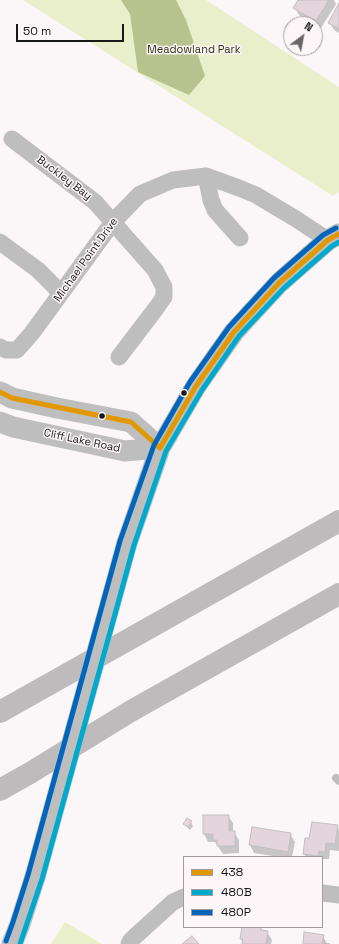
<!DOCTYPE html>
<html>
<head>
<meta charset="utf-8">
<style>
	body { margin:0 }
	#map { position:relative; width:339px; height:944px; overflow:hidden; background:#fbf7f9; font-family:"Space Grotesk",sans-serif }
	canvas { display:block }
	.legend { position:absolute; left:183px; top:856px; width:140px; height:72px; box-sizing:border-box; background:#fcf6f8; border:1px solid #a19d9e; margin:0; padding:5px 7px; list-style:none; font-size:12px; color:#191818 }
	.legend li { display:flex; align-items:center; gap:8px; height:20px }
	.legend b { width:20px; border:1px solid #a19d9e }
	.north { position:absolute; left:283px; top:16px; width:40px; height:40px; box-sizing:border-box; background:#fcf6f8; border:1px solid #a19d9e; border-radius:50%; rotate:32deg; font-size:11px; font-weight:700; line-height:16px; text-align:center; color:#191818 }
	.north::after { content:''; display:block; margin:auto; width:14px; height:18px; background:#686667; clip-path:polygon(50% 0,100% 100%,50% 72%,0 100%) }
	.scale { position:absolute; left:16px; top:24px; width:108px; height:18px; box-sizing:border-box; border:2px solid #191818; border-top:0; padding-left:5px; font-size:12px; line-height:14px; white-space:nowrap; color:#191818; -webkit-text-stroke:3px #fcf6f8; paint-order:stroke }
</style>
</head>
<body>
<div id="map">
<canvas width="339" height="944"></canvas>
<ul class="legend">
<li><b style="height:5px;background:#e19802"></b>438</li>
<li><b style="height:5px;background:#00a9ce"></b>480B</li>
<li><b style="height:5px;background:#0065bd"></b>480P</li>
</ul>
<div class="north">N</div>
<div class="scale">50 m</div>
</div>
<script>
const context = document.querySelector('canvas').getContext('2d');
context.lineJoin = 'round';
function fill(path, color) { context.fillStyle = color; context.fill(path, 'evenodd'); }
const poly = rows => new Path2D(rows.map(r => 'M' + r).join(''));
function trace(path, color, width, dash) { context.strokeStyle = color; context.lineWidth = width; context.lineCap = dash ? 'butt' : 'round'; context.setLineDash(dash || []); context.stroke(path); }
function write(font, color, halo, rows, align = 'center') {
  context.font = font + ' "Space Grotesk",sans-serif'; context.lineWidth = 3; context.setLineDash([]); context.textBaseline = 'middle'; context.strokeStyle = halo; context.fillStyle = color; for (const [text, x, y, turn = 0] of rows) {
    context.save(); context.translate(x, y); context.rotate((+turn || 0) * Math.PI / 180); context.textAlign = isNaN(turn) ? turn : align; if (halo) context.strokeText(text, 0, 0); context.fillText(text, 0, 0); context.restore();
  }
}
fill(poly([
	[23,0,206,0,339,87,339,192,333,196],
	[65,922,102,944,51,944]
]), '#e8efca');
fill(poly([
	[121,0,176,0,186,20,205,76,189,95,138,72,130,14]
]), '#b8c28f');
fill(poly([
	[299,0,334,0,336,4,321,28,299,15,295,8],
	[339,5,339,33,334,30,330,23],
	[228,816,233,823,233,832,234,832,239,840,239,853,223,854,215,842,208,842,204,834],
	[191,822,193,826,190,830,184,824],
	[337,826,339,830,339,851,330,850,329,859,323,859,322,863,322,857,306,857,304,854,306,839,310,839],
	[252,828,290,834,295,842,292,857,279,857,254,853,250,845],
	[243,927,261,927,263,932,267,932,272,940,271,944,243,944,241,939],
	[323,936,327,944,304,944]
]), '#0003');
const building = poly([
	[298,0,329,0,316,21,293,8,298,0],
	[339,3,339,29,328,23,339,3],
	[203,815,229,815,229,831,235,831,235,846,217,846,217,840,213,840,213,834,203,834,203,815],
	[187,818,192,821,188,827,183,824,187,818],
	[312,822,338,825,335,844,326,843,325,852,319,851,318,856,303,854,305,838,309,838,312,822],
	[252,827,291,833,288,852,249,845,252,827],
	[242,927,261,927,260,930,268,931,266,944,242,944,243,939,240,939,242,927],
	[304,932,324,935,322,943,330,944,303,944,304,932],
	[192,936,199,944,182,944,192,936]
]);
fill(building, '#e4d4db');
trace(building, '#c2bfc0', 1);
trace(poly([
	[336,778,339,781]
]), '#bfbebe', 8);
trace(poly([
	[12,139,95,202,155,270,164,287,164,297,157,307,119,357],
	[206,176,211,200,215,210,240,238],
	[0,242,38,270,61,293],
	[0,347,6,350,17,350,32,333,113,222,140,194,173,180,206,176,239,188,256,195,296,219,328,240],
	[322,893,339,895],
	[129,944,131,940,173,902,184,897]
]), '#bfbebe', 17);
trace(poly([
	[0,392,12,398,57,408,131,422,160,448],
	[0,422,13,427,125,451,160,448],
	[127,543,160,448,196,386,234,332,279,283,328,240,339,234],
	[12,944,20,924,35,877]
]), '#bfbebe', 21);
trace(poly([
	[0,712,339,521],
	[0,790,30,773,131,711,339,594]
]), '#bdbbbc', 22);
trace(poly([
	[35,877,127,543]
]), '#bfbebe', 21);
trace(poly([
	[0,392,12,398,131,422,160,448],
	[160,448,196,386,234,332,279,283,328,240,339,234]
]), '#e19802', 5);
trace(poly([
	[20,944,42,879,134,545,166,451,202,390,239,336,284,288,332,246,339,242]
]), '#00a9ce', 5);
trace(poly([
	[6,941,13,922,28,875,120,541,154,445,190,382,229,327,274,278,323,235,336,228]
]), '#0065bd', 5);
for (const [x, y, r, color] of [
	[184,393,3.5,"#191818"],
	[102,416,3.5,"#191818"]
]) { const dot = new Path2D(); dot.arc(x, y, r, 0, 2 * Math.PI); context.fillStyle = color; context.fill(dot); trace(dot, '#fcf6f8', 1.5); }
write('11px', '#2d3313', '#fcf6f8', [
	["Meadowland Park",194,50]
]);
write('11px', '#191818', '#fcf6f8', [
	["Buckley Bay",64,178,37],
	["Michael Point Drive",86,260,-54],
	["Cliff Lake Road",82,441,12]
]);
</script>
</body>
</html>
